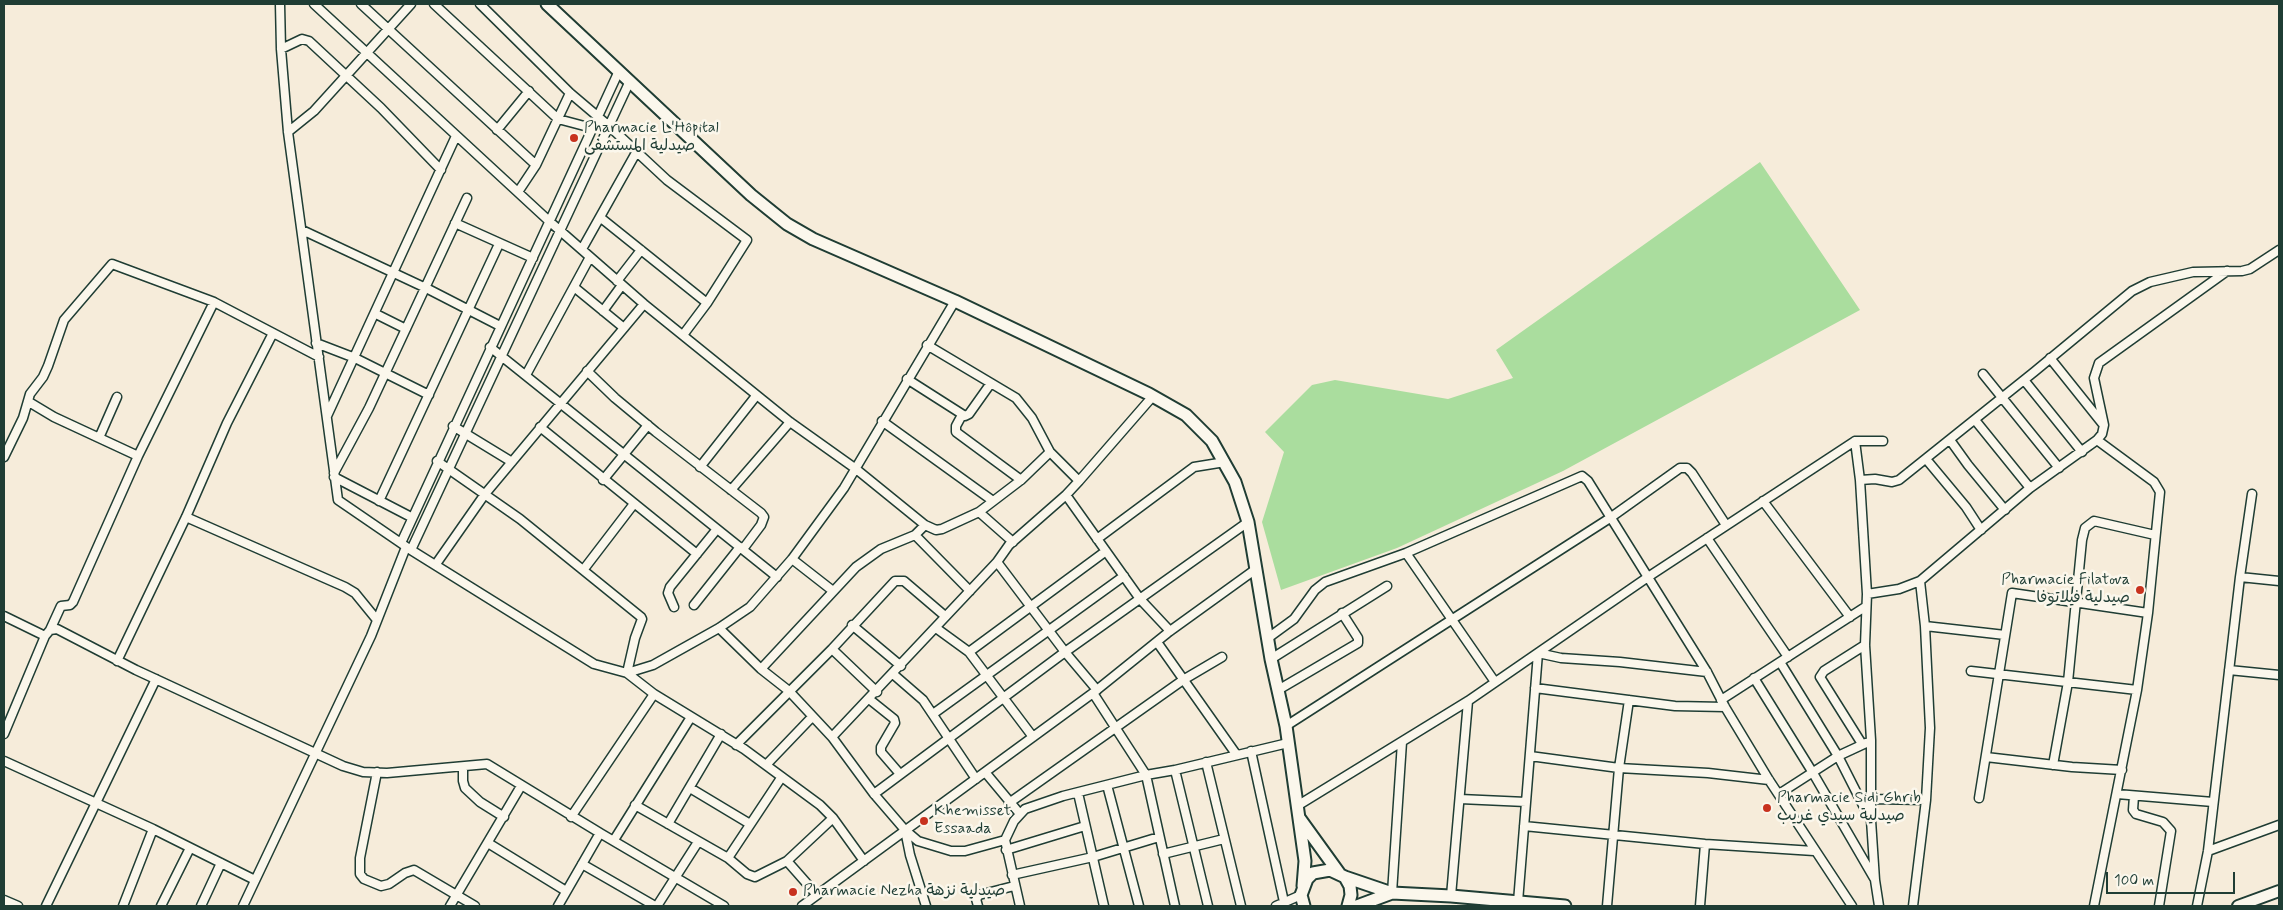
<!DOCTYPE html>
<html>
<head>
<meta charset="utf-8">
<style>
	body { margin:0 }
	#map { position:relative; width:2283px; height:910px; overflow:hidden; background:#f6ecda; font-family:Mynerve,sans-serif }
	canvas { display:block }
	.frame { position:absolute; inset:0; border:5px solid #1f3d34; pointer-events:none }
	.scale { position:absolute; left:2106px; top:872px; width:129px; height:22px; box-sizing:border-box; border:2px solid #1f3d34; border-top:0; padding-left:6px; font-size:15px; line-height:18px; white-space:nowrap; color:#1f3d34; -webkit-text-stroke:4px #fbf7ec; paint-order:stroke }
</style>
</head>
<body>
<div id="map">
<canvas width="2283" height="910"></canvas>
<div class="frame"></div>
<div class="scale">100 m</div>
</div>
<script>
const context = document.querySelector('canvas').getContext('2d');
context.lineJoin = 'round';
function fill(path, color) { context.fillStyle = color; context.fill(path, 'evenodd'); }
const poly = rows => new Path2D(rows.map(r => 'M' + r).join(''));
function trace(path, color, width, dash) { context.strokeStyle = color; context.lineWidth = width; context.lineCap = dash ? 'butt' : 'round'; context.setLineDash(dash || []); context.stroke(path); }
function write(font, color, halo, rows, align = 'center') {
  context.font = font + ' Mynerve,"Playpen Sans Arabic",sans-serif'; context.lineWidth = 5; context.setLineDash([]); context.textBaseline = 'middle'; context.strokeStyle = halo; context.fillStyle = color; for (const [text, x, y, turn = 0] of rows) {
    context.save(); context.translate(x, y); context.rotate((+turn || 0) * Math.PI / 180); context.textAlign = isNaN(turn) ? turn : align; if (halo) context.strokeText(text, 0, 0); context.fillText(text, 0, 0); context.restore();
  }
}
fill(poly([
	[1760,162,1860,310,1563,471,1397,548,1281,590,1262,522,1284,452,1265,432,1312,385,1335,380,1448,399,1513,378,1496,350]
]), '#aadd9e');
const minor = poly([
	[280,4,281,49,288,132,338,500,411,550,594,664,627,673,653,665,719,628,750,607,792,559,844,488,955,301],
	[314,4,549,221,644,304,790,422,856,469,925,525,936,530,942,529,979,512,1021,480,1050,452,1032,418,1016,398,927,345],
	[361,4,536,165],
	[434,4,558,119,592,128],
	[480,4,570,93,609,126,667,180,747,240,707,303,683,335],
	[281,49,302,39,309,41,381,108,441,170],
	[497,130,529,91],
	[288,132,314,111,411,4],
	[518,192,536,165,570,93],
	[601,218,707,303],
	[455,223,533,258],
	[302,230,428,289,500,326],
	[582,249,637,151],
	[617,281,641,250],
	[574,287,624,328],
	[603,311,622,285],
	[376,314,406,329],
	[316,343,355,358,429,395],
	[490,347,777,577],
	[2050,358,2102,423],
	[587,371,615,398,656,432,761,513,764,517,761,525,743,549],
	[1983,374,2059,468],
	[526,375,590,257],
	[907,379,965,416,969,414,991,383],
	[2024,380,2082,452],
	[29,402,54,417,138,456],
	[962,415,956,426,956,432,1021,480],
	[327,416,456,136],
	[1975,420,2030,488],
	[882,421,993,501],
	[453,426,512,462],
	[540,427,697,554],
	[99,438,117,397],
	[1950,440,1968,465,2005,510],
	[1855,441,1860,480,1867,594,1865,645,1871,740,1871,820,1875,880,1879,906],
	[1050,452,1079,481,1066,495],
	[4,457,23,418,30,394,43,377,48,366,64,320,112,264,214,302,319,357],
	[1926,459,1966,507,1981,530],
	[437,461,520,519,641,617,642,619,635,638,627,673,654,694,744,749,820,805,833,818,864,861],
	[700,467,756,396],
	[334,473,369,408,467,198],
	[334,477,411,517],
	[603,480,648,425],
	[1860,480,1875,479,1892,482,1899,480,2034,372,2132,291,2150,282,2193,272,2242,271,2250,269,2279,250],
	[1079,481,1153,396],
	[731,490,790,422],
	[379,501,499,244],
	[1763,501,1850,617],
	[979,512,1013,542],
	[186,517,345,587,355,593,377,620],
	[915,535,970,591],
	[1707,538,1788,657],
	[1097,539,1194,467,1225,462],
	[401,543,618,73],
	[411,550,629,83],
	[1406,553,1495,682],
	[792,559,833,591],
	[997,562,1009,545,1066,495,1140,599,1170,631],
	[436,564,485,494,644,304],
	[584,569,633,505],
	[2240,577,2279,581],
	[1867,594,1899,589,1920,581,2030,488,2097,440,2102,434,2104,425,2094,378,2099,363,2227,271],
	[694,605,740,547],
	[674,607,668,593,670,587,717,529],
	[4,616,45,636],
	[852,625,901,666],
	[1925,626,2005,635],
	[719,628,761,669,789,691,832,737,874,794,905,830,918,841,951,851,965,851,1005,840],
	[936,628,969,652,1033,737],
	[50,630,61,606,70,605,73,602,138,456,214,302],
	[1268,638,1294,619,1315,590,1325,582,1406,553,1582,476,1588,481,1707,672,1725,707,1769,780,1852,906],
	[1157,642,1236,754],
	[832,649,877,692],
	[969,652,1106,551],
	[1271,659,1387,586],
	[117,661,186,517,227,423,273,333],
	[1780,662,1838,756,1870,819],
	[761,669,856,567,881,549,915,535,925,525],
	[2229,670,2279,675],
	[1971,671,2137,690],
	[893,674,923,700,976,779],
	[1754,678,1813,773,1874,878],
	[1535,688,1675,706,1725,707],
	[1278,690,1358,643,1358,638,1342,613],
	[1093,693,1146,775,1175,906],
	[869,699,894,719,895,723,881,747,881,752,900,774],
	[1721,700,1865,607],
	[933,714,1124,576],
	[1286,726,1610,518,1680,468,1687,468,1692,473,1726,525],
	[4,734,45,636,50,630,57,629,136,670,343,766,363,772,387,773,487,764,600,833],
	[832,737,997,562,1065,652,1097,690],
	[1862,744,1820,677,1824,671,1865,645],
	[736,745,832,649,895,581,904,581,945,616],
	[1251,751,1284,902],
	[1530,756,1619,768,1708,773,1769,780],
	[1986,757,2072,767,2122,770],
	[4,761,153,829,255,880],
	[1206,762,1241,906],
	[766,765,812,717],
	[2053,765,2068,682,2082,540,2085,528,2094,521,2155,535],
	[463,767,463,781,465,788,480,802,504,817],
	[1175,770,1208,906],
	[377,772,360,858,360,874,364,879,381,886,389,884,405,873,414,870,475,906],
	[985,772,1020,814],
	[1107,785,1139,906],
	[690,788,750,824],
	[1078,793,1104,906],
	[874,794,1065,652,1248,522],
	[1779,794,1838,756,1866,743],
	[2117,794,2213,802],
	[2134,796,2133,810,2136,814,2163,822,2171,831,2159,906],
	[1979,798,2012,593,2148,613],
	[1460,799,1526,802],
	[1872,799,1926,800],
	[1009,803,1183,680,1222,657],
	[635,805,728,858,747,874,755,877,787,861,833,818],
	[1297,806,1468,701,1648,577,1855,441,1883,441],
	[571,817,654,694],
	[668,824,721,734],
	[1524,826,1705,844,1814,851],
	[905,830,910,855,926,906],
	[614,840,691,717],
	[488,843,566,891],
	[1006,850,1085,826],
	[2208,851,2279,825],
	[1163,854,1224,839],
	[728,858,781,778],
	[787,861,817,895],
	[582,864,655,906],
	[1012,875,1093,857,1159,837],
	[1392,893,1402,742],
	[1451,896,1468,701],
	[4,900,18,906],
	[1518,902,1538,653,1561,658,1620,662,1707,672],
	[46,906,156,679],
	[123,906,153,829],
	[161,906,190,848],
	[201,906,221,863],
	[243,906,371,636,406,547],
	[450,906,521,786],
	[558,906,600,833,724,906],
	[657,906,698,842],
	[802,906,1093,693,1170,631,1256,569],
	[978,906,976,899,979,895,1014,886],
	[1020,906,1005,840,1014,821,1025,809,1063,796,1146,775,1175,770,1288,743],
	[1276,906,1301,895],
	[1607,906,1619,768,1629,700],
	[1700,906,1705,844],
	[1913,906,1926,800,1930,728,1925,626,1920,581],
	[2094,906,2137,690,2148,613,2160,492,2154,482,2097,440],
	[2197,906,2208,851,2240,577,2252,494]
]);
const tertiary = poly([
	[2238,906,2279,891]
]);
const secondary = poly([
	[547,4,751,195,787,224,813,239,955,301,1149,394,1186,415,1212,441,1235,482,1248,522,1271,659,1286,726,1305,861,1303,886],
	[1300,819,1339,873],
	[1345,877,1392,893,1451,896,1565,906],
	[1304,906,1301,895,1307,879,1313,873,1330,870,1345,877,1350,886,1351,895,1348,906],
	[1357,906,1392,893]
]);
trace(minor, '#1f3d34', 11);
trace(tertiary, '#1f3d34', 14);
trace(secondary, '#1f3d34', 15);
trace(minor, '#fbf7ec', 8);
trace(tertiary, '#fbf7ec', 10);
trace(secondary, '#fbf7ec', 11);
for (const [x, y, r, color] of [
	[574,138,5,"#c8321e"],
	[2140,590,5,"#c8321e"],
	[1767,808,5,"#c8321e"],
	[924,821,5,"#c8321e"],
	[793,892,5,"#c8321e"]
]) { const dot = new Path2D(); dot.arc(x, y, r, 0, 2 * Math.PI); context.fillStyle = color; context.fill(dot); trace(dot, '#fbf7ec', 2); }
write('16px', '#1f3d34', '#fbf7ec', [
	["Pharmacie L'Hôpital",584,129],
	["صيدلية المستشفى",584,147],
	["Pharmacie Filatova",2130,581,"right"],
	["صيدلية فيلاتوفا",2130,599,"right"],
	["Pharmacie Sidi Ghrib",1777,799],
	["صيدلية سيدي غريب",1777,817],
	["Khemisset",934,812],
	["Essaada",934,830],
	["Pharmacie Nezha صيدلية نزهة",803,892]
], 'left');
</script>
</body>
</html>
